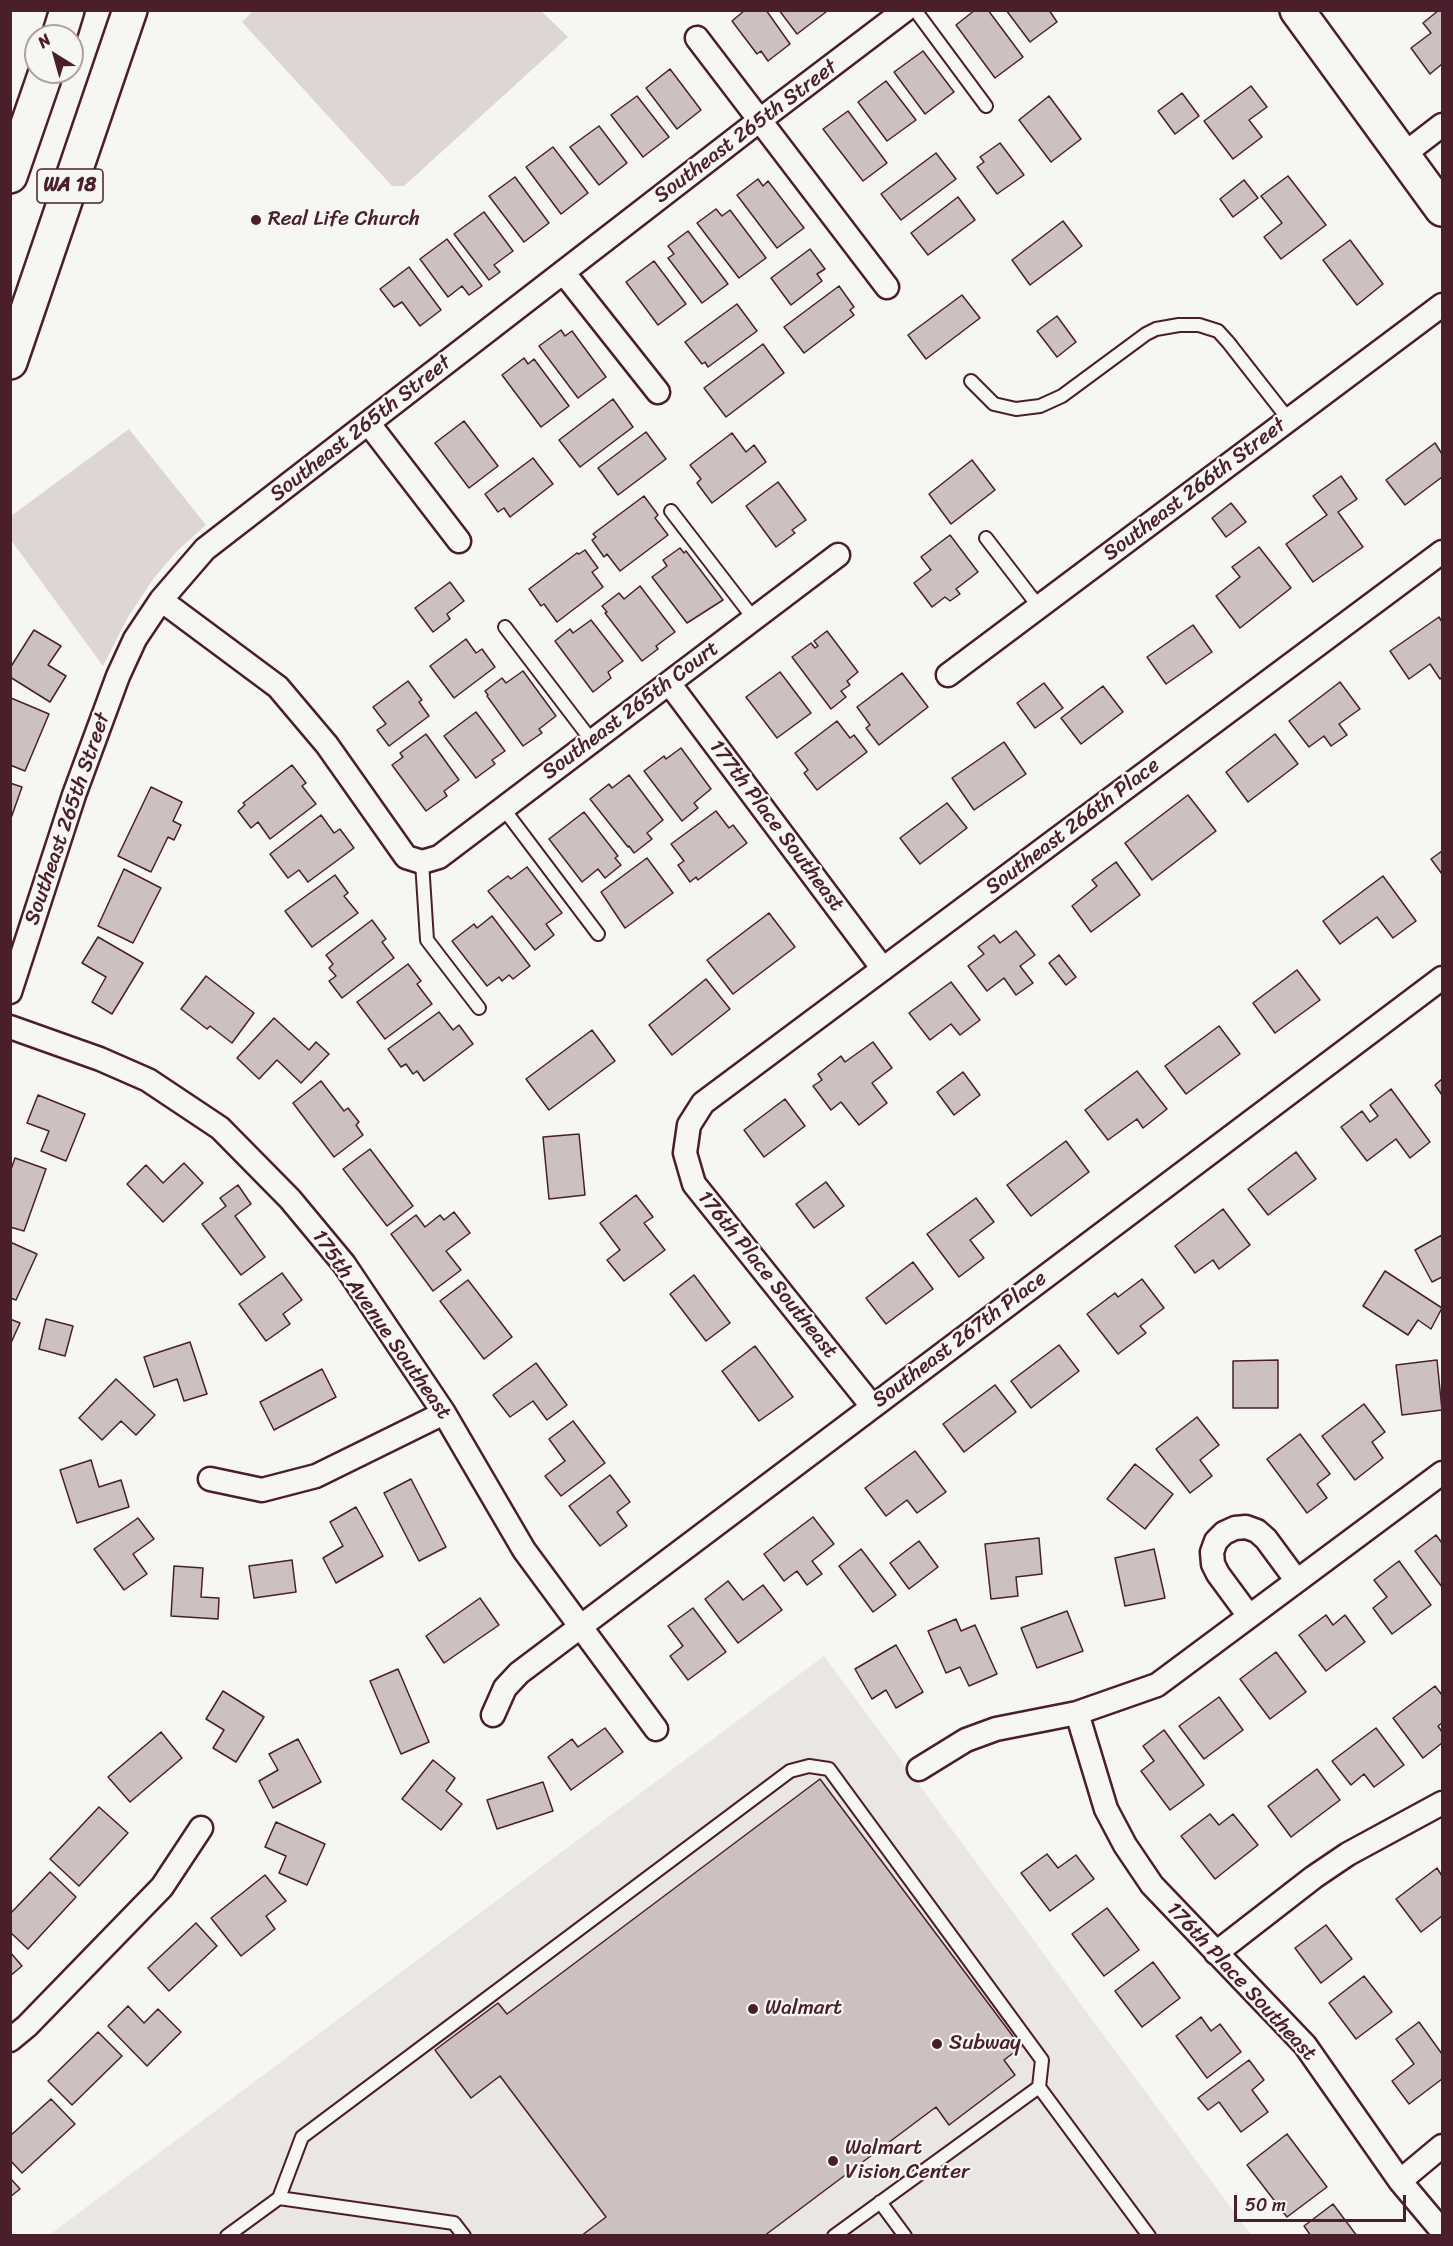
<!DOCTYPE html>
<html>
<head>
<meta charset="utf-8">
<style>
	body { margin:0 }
	#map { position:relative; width:1453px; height:2246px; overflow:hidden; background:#f6f6f2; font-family:Sriracha,sans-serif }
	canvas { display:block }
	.frame { position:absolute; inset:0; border:12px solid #4a1f2b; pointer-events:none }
	.north { position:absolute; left:24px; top:24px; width:60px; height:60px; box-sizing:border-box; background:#f6f6f2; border:2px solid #b1a0a2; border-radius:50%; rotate:323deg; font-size:16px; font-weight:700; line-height:24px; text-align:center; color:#4a1f2b }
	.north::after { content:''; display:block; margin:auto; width:21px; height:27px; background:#4a1f2b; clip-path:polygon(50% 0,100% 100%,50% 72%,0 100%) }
	.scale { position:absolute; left:1234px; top:2195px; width:172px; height:27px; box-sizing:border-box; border:3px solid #4a1f2b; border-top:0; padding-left:8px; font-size:18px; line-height:21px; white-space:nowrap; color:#4a1f2b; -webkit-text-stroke:4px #f6f6f2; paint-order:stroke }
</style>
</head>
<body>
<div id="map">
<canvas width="1453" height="2246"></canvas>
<div class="frame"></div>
<div class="north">N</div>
<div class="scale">50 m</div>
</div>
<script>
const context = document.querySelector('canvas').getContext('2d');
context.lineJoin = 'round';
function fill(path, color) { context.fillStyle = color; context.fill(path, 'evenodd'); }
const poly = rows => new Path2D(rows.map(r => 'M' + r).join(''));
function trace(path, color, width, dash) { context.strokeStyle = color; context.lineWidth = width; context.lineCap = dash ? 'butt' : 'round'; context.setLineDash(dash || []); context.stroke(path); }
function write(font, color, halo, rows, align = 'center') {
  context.font = font + ' Sriracha,sans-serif'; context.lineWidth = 4.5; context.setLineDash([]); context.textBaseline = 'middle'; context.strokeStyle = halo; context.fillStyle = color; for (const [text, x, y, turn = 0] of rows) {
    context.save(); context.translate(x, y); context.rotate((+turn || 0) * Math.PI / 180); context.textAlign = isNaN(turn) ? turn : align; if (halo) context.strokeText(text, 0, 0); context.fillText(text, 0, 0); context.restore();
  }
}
fill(poly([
	[824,1656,1251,2235,48,2236]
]), '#e9e6e3');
fill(poly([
	[254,10,541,11,568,37,404,186,392,186,242,22],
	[129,429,206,525,178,550,154,578,128,617,103,666,11,540,11,516]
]), '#ddd6d5');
const building = poly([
	[745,10,766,10,790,44,768,61,761,51,757,54,732,21,745,10],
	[779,10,824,10,826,12,797,34,779,10],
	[975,10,988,10,1023,57,995,78,956,25,975,10],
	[1006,10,1049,10,1057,22,1030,42,1006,10],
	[1439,10,1442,10,1442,64,1430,74,1411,48,1431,33,1423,23,1439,10],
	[923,51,954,92,925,114,894,72,923,51],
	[670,69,701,110,677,129,646,88,670,69],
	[886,81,916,120,887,141,858,102,886,81],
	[1251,86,1267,107,1249,120,1262,137,1233,159,1204,121,1251,86],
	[1182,93,1199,116,1175,134,1158,111,1182,93],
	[637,96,669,137,643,157,611,115,637,96],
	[1049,96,1081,139,1051,162,1019,120,1049,96],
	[848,111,887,163,863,181,823,129,848,111],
	[599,126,627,163,599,185,570,147,599,126],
	[1000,143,1024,175,997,194,977,167,984,162,980,157,1000,143],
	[553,147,588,193,561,214,526,167,553,147],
	[936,153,956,179,901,220,881,194,936,153],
	[1288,176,1326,225,1281,259,1264,237,1282,223,1261,196,1288,176],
	[515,177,549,223,524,242,489,196,515,177],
	[758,179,763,186,768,181,804,228,777,248,737,195,758,179],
	[1244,180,1258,198,1233,217,1220,199,1244,180],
	[958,197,975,220,928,255,911,233,958,197],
	[716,209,722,216,730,210,766,258,739,278,697,223,716,209],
	[484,212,513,251,494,265,500,272,489,280,454,234,484,212],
	[1063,221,1082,246,1030,285,1012,260,1063,221],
	[688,231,728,284,702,303,668,258,674,254,668,246,688,231],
	[447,239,482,286,469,295,462,286,448,297,420,259,447,239],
	[1350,240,1383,284,1357,305,1323,260,1350,240],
	[810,249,825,269,817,274,822,281,791,305,771,278,810,249],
	[654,261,686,304,658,325,626,282,654,261],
	[409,267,441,310,420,326,402,302,394,307,380,289,409,267],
	[839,286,854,307,850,310,854,315,804,353,784,327,839,286],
	[962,295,980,318,926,359,908,335,962,295],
	[737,304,757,331,708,367,705,362,702,364,685,342,737,304],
	[1057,316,1076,342,1057,357,1037,331,1057,316],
	[561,330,565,336,572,331,606,377,578,398,539,346,561,330],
	[763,344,784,373,726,417,704,388,763,344],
	[524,358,528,364,534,359,569,406,541,427,502,375,524,358],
	[613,399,633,427,580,467,559,440,613,399],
	[464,421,498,466,469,488,435,443,464,421],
	[646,432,666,459,618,495,598,468,646,432],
	[732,433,746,452,754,445,766,462,712,503,697,483,701,479,690,465,732,433],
	[1435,443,1442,454,1442,477,1405,505,1386,480,1435,443],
	[533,458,553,484,510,517,504,508,498,512,485,494,533,458],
	[972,460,995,490,951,524,929,494,972,460],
	[1341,476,1357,499,1338,512,1363,547,1313,582,1286,544,1327,515,1313,496,1341,476],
	[778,482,806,520,792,530,795,533,776,547,746,506,778,482],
	[644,496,658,515,655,518,668,535,620,571,607,554,604,557,592,540,596,537,593,534,644,496],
	[1231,503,1246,522,1226,537,1212,518,1231,503],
	[950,535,978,572,956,589,960,594,950,601,945,597,932,607,914,583,931,570,921,557,950,535],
	[1259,547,1291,588,1240,628,1216,596,1240,577,1232,567,1259,547],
	[680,548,684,553,686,551,723,600,687,623,652,577,667,566,663,560,680,548],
	[585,550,598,568,592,572,603,587,557,622,544,604,541,606,529,589,577,553,579,554,585,550],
	[450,582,464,601,447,614,450,619,433,632,415,608,450,582],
	[640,586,675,632,656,646,658,649,642,661,605,613,607,612,602,606,619,593,624,599,640,586],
	[1439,617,1442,622,1442,677,1440,679,1430,664,1409,679,1390,651,1439,617],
	[591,620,623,661,608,672,611,678,593,692,555,641,570,629,573,633,591,620],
	[1193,625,1212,652,1166,684,1147,657,1193,625],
	[34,630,61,646,48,665,66,676,50,702,10,677,10,668,34,630],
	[827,631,858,672,847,681,850,685,841,691,846,697,831,709,792,657,811,643,815,648,818,646,814,641,827,631],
	[466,639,476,653,482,649,495,667,454,698,430,666,466,639],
	[523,671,556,716,539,729,542,733,523,746,487,696,488,695,485,691,502,678,506,683,523,671],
	[780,672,811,713,777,738,746,697,780,672],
	[902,673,928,707,879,745,866,728,870,725,857,707,902,673],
	[408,681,422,700,419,702,429,716,389,746,377,730,386,724,373,707,408,681],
	[1340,682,1360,709,1339,724,1347,735,1331,746,1324,736,1309,747,1289,721,1340,682],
	[1044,683,1063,708,1035,728,1017,703,1044,683],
	[1103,686,1123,712,1081,744,1061,718,1103,686],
	[11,698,49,714,25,771,10,765,11,698],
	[476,712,505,751,492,760,495,764,476,778,444,736,476,712],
	[837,721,850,738,854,735,867,752,817,790,804,773,808,770,795,753,837,721],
	[426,734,459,780,444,791,447,796,426,811,392,765,403,757,400,753,426,734],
	[1275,734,1298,764,1248,802,1226,772,1275,734],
	[1004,742,1026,774,974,810,952,778,1004,742],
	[681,748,711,789,694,803,698,808,682,821,644,771,664,756,666,759,681,748],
	[292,765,306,783,302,786,316,804,270,839,258,822,251,828,238,811,245,805,243,803,292,765],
	[629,775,663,820,647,833,652,839,634,853,629,846,628,847,590,799,609,784,612,788,629,775],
	[10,783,22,787,10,821,10,783],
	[151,787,182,802,173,821,181,825,174,840,168,837,151,872,118,856,151,787],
	[1188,795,1216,831,1152,880,1125,843,1188,795],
	[947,803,967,828,920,864,900,838,947,803],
	[716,811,729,828,733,825,747,843,698,880,696,877,690,882,678,865,684,861,671,844,716,811],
	[584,812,618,856,615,858,621,865,605,878,598,869,582,882,549,839,584,812],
	[321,815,334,833,340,829,354,848,308,882,299,870,288,878,270,854,321,815],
	[1442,851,1442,874,1431,859,1442,851],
	[647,858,673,893,625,928,601,892,647,858],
	[1116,862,1140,895,1091,932,1072,906,1097,886,1092,880,1116,862],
	[527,867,562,913,546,924,554,935,535,950,488,891,508,876,511,879,527,867],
	[124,869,161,888,133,943,98,926,124,869],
	[335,875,348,893,344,896,358,913,312,947,285,911,335,875],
	[1383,876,1416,921,1393,938,1377,917,1340,944,1323,921,1383,876],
	[769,913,795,947,733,994,707,960,769,913],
	[492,916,530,966,513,979,509,975,502,981,499,977,487,986,452,941,474,924,477,928,492,916],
	[372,920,386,939,382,942,394,958,342,998,329,981,336,976,329,968,333,964,326,955,372,920],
	[1016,931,1035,955,1020,966,1033,983,1016,995,1004,978,987,991,968,966,984,954,978,947,994,935,1000,943,1016,931],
	[98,937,143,963,112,1014,92,1002,106,977,82,963,98,937],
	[1059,955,1076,977,1066,985,1049,963,1059,955],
	[408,964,421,981,417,984,432,1004,385,1039,357,1002,408,964],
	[1297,970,1320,1000,1275,1033,1253,1003,1297,970],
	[206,976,254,1013,232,1043,210,1026,207,1029,181,1009,206,976],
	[706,979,730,1009,672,1055,649,1025,706,979],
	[951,982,980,1020,960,1035,951,1024,930,1040,909,1013,951,982],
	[439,1012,453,1030,459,1025,473,1044,424,1081,417,1071,413,1074,406,1064,401,1067,388,1049,439,1012],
	[274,1018,309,1050,316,1042,329,1054,301,1083,277,1060,259,1079,237,1058,274,1018],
	[1219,1026,1240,1054,1186,1094,1165,1066,1219,1026],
	[592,1030,615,1061,549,1110,526,1079,592,1030],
	[873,1042,892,1068,872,1083,887,1103,859,1125,841,1102,831,1110,813,1086,822,1080,818,1074,841,1056,845,1062,873,1042],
	[1137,1071,1167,1109,1143,1128,1137,1119,1108,1140,1085,1110,1137,1071],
	[963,1072,980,1095,954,1115,937,1092,963,1072],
	[1442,1079,1442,1095,1435,1085,1442,1079],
	[321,1081,344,1111,348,1108,359,1122,356,1125,363,1135,334,1157,293,1103,321,1081],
	[1391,1089,1430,1142,1410,1158,1396,1139,1367,1161,1341,1127,1362,1111,1370,1122,1378,1116,1370,1105,1391,1089],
	[38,1095,85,1114,66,1161,41,1151,49,1131,27,1123,38,1095],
	[785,1099,805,1126,764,1157,744,1130,785,1099],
	[579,1134,585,1195,549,1199,543,1137,579,1134],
	[1066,1141,1089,1172,1031,1216,1007,1185,1066,1141],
	[370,1149,413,1206,387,1226,343,1169,370,1149],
	[1296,1152,1316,1179,1268,1215,1248,1189,1296,1152],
	[15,1158,46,1169,24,1231,10,1227,10,1172,15,1158],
	[184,1163,203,1183,163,1222,127,1184,146,1165,163,1183,184,1163],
	[826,1182,844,1206,814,1228,796,1204,826,1182],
	[238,1185,251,1204,235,1216,265,1257,241,1275,202,1224,226,1206,220,1198,238,1185],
	[636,1195,653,1217,644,1223,665,1250,624,1281,607,1260,620,1250,600,1223,636,1195],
	[976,1198,994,1222,970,1240,984,1258,959,1277,927,1234,976,1198],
	[1223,1209,1250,1245,1219,1269,1213,1260,1195,1273,1175,1246,1223,1209],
	[454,1212,470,1233,446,1251,461,1270,433,1291,391,1234,416,1215,425,1227,440,1215,444,1220,454,1212],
	[1442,1235,1442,1277,1432,1282,1415,1250,1442,1235],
	[10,1242,37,1254,16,1300,10,1298,10,1242],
	[913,1262,933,1289,886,1324,866,1298,913,1262],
	[1385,1271,1442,1308,1431,1329,1418,1320,1408,1335,1363,1306,1385,1271],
	[282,1273,302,1300,283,1314,290,1324,266,1341,239,1304,282,1273],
	[694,1275,730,1323,706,1341,670,1294,694,1275],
	[1142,1279,1164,1308,1140,1326,1146,1333,1118,1354,1087,1314,1115,1293,1118,1297,1142,1279],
	[468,1280,512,1337,484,1359,440,1301,468,1280],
	[10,1319,20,1323,10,1345,10,1319],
	[46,1319,73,1326,65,1356,39,1349,46,1319],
	[190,1342,207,1394,184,1401,177,1379,154,1387,144,1357,190,1342],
	[1059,1345,1079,1371,1031,1408,1011,1381,1059,1345],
	[755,1346,793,1397,759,1421,722,1371,755,1346],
	[1278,1360,1278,1408,1233,1408,1233,1361,1278,1360],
	[1437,1360,1442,1410,1402,1415,1396,1365,1437,1360],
	[536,1363,567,1405,547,1420,533,1401,510,1417,493,1395,536,1363],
	[322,1369,336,1397,274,1430,260,1402,322,1369],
	[116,1379,155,1415,136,1435,121,1421,102,1440,79,1418,116,1379],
	[995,1385,1016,1412,964,1452,943,1424,995,1385],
	[1364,1404,1385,1432,1372,1442,1383,1458,1355,1480,1322,1436,1364,1404],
	[1197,1417,1219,1445,1200,1460,1212,1476,1190,1493,1156,1449,1197,1417],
	[573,1421,605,1463,561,1496,545,1476,565,1461,549,1439,573,1421],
	[1300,1434,1330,1474,1317,1484,1327,1498,1307,1513,1267,1459,1300,1434],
	[915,1451,946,1492,917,1513,907,1500,886,1516,865,1488,915,1451],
	[91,1460,99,1487,121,1480,129,1507,77,1523,60,1470,91,1460],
	[1135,1464,1173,1494,1145,1529,1107,1499,1135,1464],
	[610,1475,630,1502,617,1512,627,1526,600,1546,569,1506,610,1475],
	[411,1479,446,1547,419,1561,384,1493,411,1479],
	[356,1507,383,1556,336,1583,323,1558,343,1546,330,1522,356,1507],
	[813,1517,834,1544,812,1561,822,1574,807,1585,797,1571,784,1581,764,1554,813,1517],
	[138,1518,154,1539,133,1554,147,1574,124,1590,94,1549,138,1518],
	[1436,1535,1442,1543,1442,1587,1415,1551,1436,1535],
	[1039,1538,1042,1574,1016,1577,1018,1596,991,1599,985,1544,1039,1538],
	[919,1541,938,1567,909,1589,890,1563,919,1541],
	[861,1549,896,1595,873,1612,839,1566,861,1549],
	[1154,1549,1165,1598,1125,1606,1115,1558,1154,1549],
	[292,1560,296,1592,254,1598,249,1566,292,1560],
	[1399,1561,1431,1605,1392,1634,1373,1608,1387,1597,1374,1580,1399,1561],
	[174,1566,203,1568,201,1597,219,1598,218,1619,171,1616,174,1566],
	[728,1581,743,1600,763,1585,782,1610,738,1643,705,1599,728,1581],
	[480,1598,499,1625,444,1663,426,1636,480,1598],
	[693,1608,726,1652,688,1680,670,1656,683,1646,668,1626,693,1608],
	[1067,1611,1083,1651,1037,1668,1021,1628,1067,1611],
	[1326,1615,1333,1625,1345,1615,1365,1642,1326,1671,1299,1635,1326,1615],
	[956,1619,961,1631,975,1625,997,1674,969,1686,960,1667,946,1673,928,1631,956,1619],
	[896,1645,923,1692,896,1708,886,1690,872,1699,855,1669,896,1645],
	[1276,1652,1306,1692,1270,1719,1240,1679,1276,1652],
	[398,1669,429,1742,401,1754,370,1681,398,1669],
	[1435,1686,1442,1695,1442,1723,1438,1726,1442,1732,1442,1743,1423,1758,1393,1718,1435,1686],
	[223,1691,264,1717,236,1762,213,1748,224,1730,206,1719,223,1691],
	[1219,1697,1243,1730,1204,1759,1179,1726,1219,1697],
	[605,1728,623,1752,571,1790,548,1757,572,1739,578,1747,605,1728],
	[1376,1728,1404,1765,1374,1787,1364,1774,1351,1785,1332,1761,1376,1728],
	[1164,1730,1204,1785,1170,1810,1141,1771,1154,1761,1143,1746,1164,1730],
	[161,1732,182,1758,130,1802,108,1777,161,1732],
	[298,1739,321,1782,273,1808,259,1781,278,1770,269,1754,298,1739],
	[433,1760,455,1778,446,1791,462,1804,441,1830,402,1799,433,1760],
	[1317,1769,1340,1800,1291,1837,1268,1806,1317,1769],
	[820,1779,1021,2047,1004,2060,1015,2075,949,2125,936,2107,764,2236,581,2236,606,2217,500,2076,471,2098,435,2050,498,2003,507,2014,820,1779],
	[543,1782,553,1811,497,1829,487,1800,543,1782],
	[99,1807,128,1833,79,1886,50,1859,99,1807],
	[1210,1814,1219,1825,1233,1814,1258,1845,1215,1879,1181,1836,1210,1814],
	[276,1822,325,1844,307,1885,279,1873,286,1856,265,1847,276,1822],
	[1047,1854,1058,1868,1076,1855,1094,1879,1050,1911,1021,1873,1047,1854],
	[1437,1868,1442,1876,1442,1916,1421,1932,1396,1899,1437,1868],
	[50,1872,76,1897,28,1949,10,1932,10,1914,50,1872],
	[265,1875,286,1901,266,1916,275,1929,241,1956,211,1918,265,1875],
	[1107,1908,1139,1950,1104,1976,1072,1934,1107,1908],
	[196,1923,217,1946,169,1991,148,1968,196,1923],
	[1326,1925,1352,1959,1321,1983,1295,1948,1326,1925],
	[10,1952,22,1966,10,1976,10,1952],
	[1153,1962,1180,1998,1142,2027,1115,1991,1153,1962],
	[1364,1976,1392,2012,1356,2039,1329,2003,1364,1976],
	[128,2006,144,2023,158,2009,181,2032,147,2066,108,2026,128,2006],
	[1201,2017,1211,2031,1220,2024,1241,2052,1207,2078,1176,2036,1201,2017],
	[1419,2022,1442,2054,1442,2079,1409,2104,1392,2081,1414,2064,1396,2039,1419,2022],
	[98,2032,122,2056,72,2105,48,2081,98,2032],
	[1249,2060,1264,2080,1252,2090,1268,2112,1241,2132,1219,2102,1208,2110,1198,2098,1249,2060],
	[51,2099,75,2124,22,2173,10,2160,10,2136,51,2099],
	[1287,2134,1327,2187,1287,2217,1247,2165,1287,2134],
	[10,2178,20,2189,10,2197,10,2178],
	[1333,2204,1357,2236,1311,2236,1304,2226,1333,2204]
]);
fill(building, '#ccc1c0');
trace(building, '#4a1f2b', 1.5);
const lane = poly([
	[915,10,986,106],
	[971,381,994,404,1016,409,1040,406,1062,396,1146,334,1156,329,1179,325,1199,325,1218,331,1228,342,1289,420],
	[671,511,754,619],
	[986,538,1039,607],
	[505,627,592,741],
	[503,808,598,934],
	[422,862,427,940,479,1008],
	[279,2198,454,2223,464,2236],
	[880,2202,905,2236],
	[227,2236,279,2198,302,2137,790,1771,809,1766,829,1769,1042,2060,1039,2087,1149,2236],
	[834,2236,1039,2087]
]);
const street = poly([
	[697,38,887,287],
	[1403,155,1442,125],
	[563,272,658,392],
	[369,424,459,541],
	[161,600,278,687,327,745,406,857,422,862,439,857,838,555],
	[948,675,1442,305],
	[669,683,883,969],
	[10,992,74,795,118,676,135,639,161,600,205,549,760,120,905,10],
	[10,1027,100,1059,148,1080,220,1128,290,1199,344,1264,444,1413,524,1550,656,1729],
	[872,1406,694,1184,685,1153,689,1125,703,1103,1442,552],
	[210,1479,262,1490,316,1476,444,1413],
	[1249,1616,1218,1574,1213,1564,1212,1552,1216,1541,1224,1533,1235,1528,1246,1527,1257,1531,1266,1539,1297,1581],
	[1077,1713,1106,1809,1125,1845,1152,1885,1305,2045,1400,2181,1442,2231],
	[493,1715,505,1688,519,1673,1442,978],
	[919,1769,966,1740,996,1729,1077,1713,1157,1685,1442,1473],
	[1216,1953,1314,1877,1348,1854,1442,1803],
	[10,2040,27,2026,162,1887,201,1828],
	[1400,2181,1442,2146]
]);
const secondary = poly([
	[1297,10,1442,209]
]);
const highway = poly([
	[59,36,67,10],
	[10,176,46,72],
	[10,362,130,10]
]);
trace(lane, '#4a1f2b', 16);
trace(street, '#4a1f2b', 27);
trace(secondary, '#4a1f2b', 38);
trace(highway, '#4a1f2b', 38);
trace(lane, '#f6f6f2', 12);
trace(street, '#f6f6f2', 22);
trace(secondary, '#f6f6f2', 33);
trace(highway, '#f6f6f2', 33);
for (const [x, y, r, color] of [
	[256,220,6,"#4a1f2b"],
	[753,2009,6,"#4a1f2b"],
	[937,2044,6,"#4a1f2b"],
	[833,2161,6,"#4a1f2b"]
]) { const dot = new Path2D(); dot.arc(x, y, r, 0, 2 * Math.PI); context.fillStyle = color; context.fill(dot); trace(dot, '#f6f6f2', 2); }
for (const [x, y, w] of [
	[70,186,66]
]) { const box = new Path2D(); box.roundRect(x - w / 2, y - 17, w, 34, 4.5); context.fillStyle = '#f6f6f2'; context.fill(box); trace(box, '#4a1f2b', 1.5); }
write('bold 20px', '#4a1f2b', null, [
	["WA 18",70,186]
]);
write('21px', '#4a1f2b', '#f6f6f2', [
	["Southeast 265th Street",746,132,-37],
	["Southeast 265th Street",361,429,-38],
	["Southeast 266th Street",1195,490,-37],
	["Southeast 265th Court",631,711,-37],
	["Southeast 265th Street",68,819,-71],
	["177th Place Southeast",776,826,53],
	["Southeast 266th Place",1073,827,-37],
	["176th Place Southeast",767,1275,51],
	["175th Avenue Southeast",381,1325,55],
	["Southeast 267th Place",960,1340,-37],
	["176th Place Southeast",1241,1982,47]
]);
write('21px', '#4a1f2b', '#f6f6f2', [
	["Real Life Church",268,220],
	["Walmart",765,2009],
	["Subway",949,2044],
	["Walmart",845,2149],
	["Vision Center",845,2173]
], 'left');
</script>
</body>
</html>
